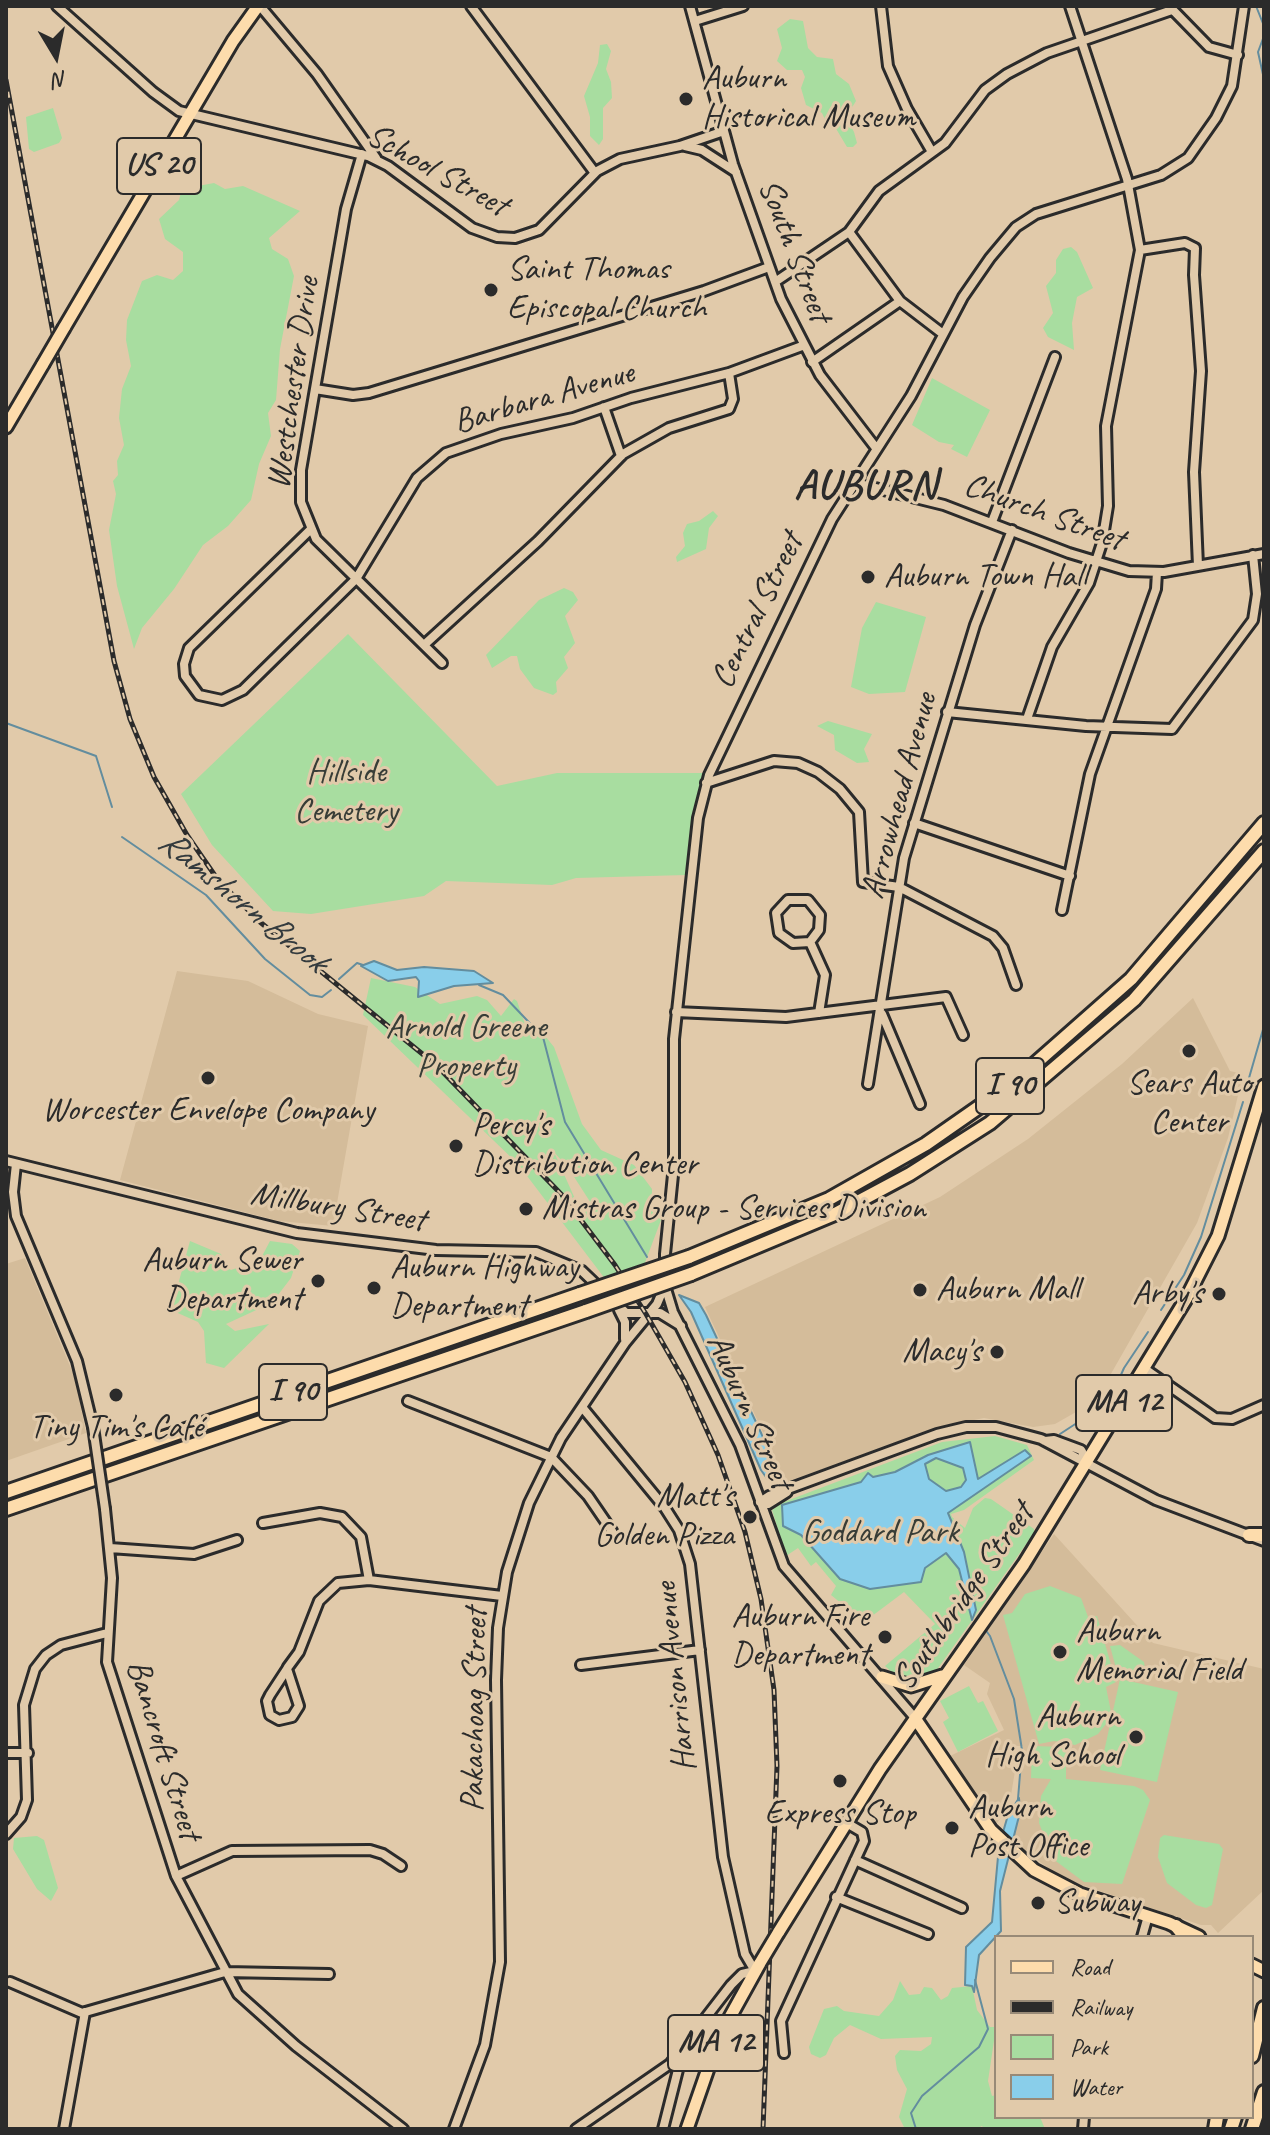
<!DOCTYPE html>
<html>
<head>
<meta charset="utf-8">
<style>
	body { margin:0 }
	#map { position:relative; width:1270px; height:2135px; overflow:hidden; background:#e1caaa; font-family:Caveat,sans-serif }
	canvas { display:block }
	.frame { position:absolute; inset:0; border:8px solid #2b2b2b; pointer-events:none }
	.legend { position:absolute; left:994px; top:1935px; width:260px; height:184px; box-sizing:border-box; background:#e1caaa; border:2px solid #988a77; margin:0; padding:10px 14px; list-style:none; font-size:24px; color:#2b2b2b }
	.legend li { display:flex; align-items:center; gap:16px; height:40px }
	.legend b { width:40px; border:2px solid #988a77 }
	.north { position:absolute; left:16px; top:16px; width:80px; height:80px; -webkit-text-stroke:6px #e1caaa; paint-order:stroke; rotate:170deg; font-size:22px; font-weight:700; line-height:32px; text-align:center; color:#2b2b2b }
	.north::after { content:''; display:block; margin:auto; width:28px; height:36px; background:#2b2b2b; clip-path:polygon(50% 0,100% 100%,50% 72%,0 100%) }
</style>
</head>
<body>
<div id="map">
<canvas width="1270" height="2135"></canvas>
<div class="frame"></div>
<ul class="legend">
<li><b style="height:10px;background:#fddcac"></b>Road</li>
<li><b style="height:10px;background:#2b2b2b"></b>Railway</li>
<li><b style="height:22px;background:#a8dda0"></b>Park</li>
<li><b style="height:22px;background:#89ceea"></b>Water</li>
</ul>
<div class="north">N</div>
</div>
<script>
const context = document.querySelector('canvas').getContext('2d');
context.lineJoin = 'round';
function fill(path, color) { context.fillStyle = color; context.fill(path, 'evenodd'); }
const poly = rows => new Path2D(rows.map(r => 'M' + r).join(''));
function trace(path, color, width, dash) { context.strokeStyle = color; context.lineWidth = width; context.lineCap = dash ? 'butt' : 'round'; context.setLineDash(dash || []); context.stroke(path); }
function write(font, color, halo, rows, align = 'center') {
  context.font = font + ' Caveat,sans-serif'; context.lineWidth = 6; context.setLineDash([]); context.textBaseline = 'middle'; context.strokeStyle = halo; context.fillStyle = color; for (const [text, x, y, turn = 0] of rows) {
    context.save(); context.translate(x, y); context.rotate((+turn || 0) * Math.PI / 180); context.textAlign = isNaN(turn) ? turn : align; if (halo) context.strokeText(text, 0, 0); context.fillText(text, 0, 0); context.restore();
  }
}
fill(poly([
	[177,971,248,981,318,1014,368,1026,333,1226,279,1221,120,1180],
	[1193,998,1230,1071,1243,1074,1228,1138,1197,1223,1104,1386,1083,1408,1055,1424,1033,1427,984,1418,944,1426,786,1482,705,1307,940,1197,1028,1139,1122,1064],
	[25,1258,75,1378,86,1433,6,1461,6,1264],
	[1054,1534,1153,1643,1264,1669,1264,1890,1218,1933,1211,1925,1201,1925,1064,1879,1013,1843,1005,1835,1019,1801,1023,1746,1014,1746,1016,1765,1009,1807,997,1823,950,1756,1004,1730,987,1694,990,1683,964,1665]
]), '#d4bc9a');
fill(poly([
	[790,19,803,21,808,48,817,57,833,59,836,74,849,84,856,101,846,117,854,132,857,143,853,147,847,147,835,127,827,124,822,113,806,105,801,88,805,77,802,70,787,70,777,61,782,48,777,29],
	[607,44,611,51,606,69,611,82,612,98,603,108,603,139,599,145,590,136,590,117,584,96,598,63,600,45],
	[53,108,62,138,59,143,34,152,29,149,26,117],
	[214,183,225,189,243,186,300,211,269,238,272,249,288,259,294,276,280,349,276,400,268,413,271,436,259,464,251,500,228,526,203,545,174,589,142,628,134,649,117,586,109,530,116,494,113,481,118,475,117,461,124,445,119,418,122,389,131,366,126,340,127,320,142,281,157,275,173,280,183,271,183,252,165,239,159,219,179,200,182,189],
	[1071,247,1077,252,1093,288,1077,297,1072,323,1074,350,1048,337,1043,328,1053,313,1046,286,1056,273,1056,260,1063,249],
	[932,378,990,410,967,457,951,449,954,445,939,442,912,425],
	[713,511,718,516,709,528,706,549,677,562,676,557,685,546,683,533,687,524,699,521],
	[564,588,573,592,578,600,565,616,575,643,564,657,568,668,556,682,557,692,553,695,534,688,520,669,517,656,511,656,492,668,486,655,539,600],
	[876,602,926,617,905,692,869,694,851,687,862,628],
	[348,634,497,786,557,773,703,773,686,875,576,878,552,885,446,881,424,896,311,914,273,911,212,845,181,794],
	[828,721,872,734,864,749,869,762,857,763,835,750,834,735,817,726],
	[371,978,415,987,440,1004,477,996,487,1000,501,1016,514,999,517,1001,526,1027,542,1032,554,1047,582,1124,601,1150,634,1165,652,1189,652,1211,661,1220,640,1276,615,1292,518,1164,363,1015],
	[554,1152,569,1169,596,1211,576,1201],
	[190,1241,221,1254,224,1266,231,1270,260,1260,270,1241,292,1244,300,1251,291,1278,278,1295,265,1306,226,1324,235,1331,269,1324,224,1368,206,1363,204,1331,198,1322,171,1310],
	[995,1436,1027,1445,1034,1460,964,1510,951,1514,952,1517,965,1528,973,1508,985,1498,991,1499,1034,1529,1034,1533,936,1671,930,1677,910,1682,898,1678,885,1666,935,1624,904,1592,864,1622,831,1595,836,1586,816,1562,811,1566,798,1548,786,1556,772,1510,781,1503,942,1442],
	[1050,1586,1081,1598,1088,1617,1097,1616,1116,1682,1106,1687,1111,1712,1106,1724,1098,1734,1075,1745,1054,1741,1039,1744,1003,1615,1012,1613,1025,1594],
	[1120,1645,1144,1662,1145,1669,1130,1675,1116,1668,1110,1646],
	[1120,1679,1178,1692,1157,1782,1100,1770],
	[969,1686,978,1703,983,1701,998,1731,958,1752,943,1722,949,1718,940,1701],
	[1032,1746,1066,1747,1066,1779,1134,1786,1143,1790,1150,1800,1122,1884,1084,1882,1053,1859,1039,1823,1041,1796,1051,1779,1031,1778],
	[1164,1835,1219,1844,1223,1849,1212,1905,1206,1908,1196,1905,1167,1883,1158,1857,1160,1838],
	[37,1836,44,1840,58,1888,51,1901,37,1889,13,1849,14,1838],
	[900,1981,909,1995,920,1994,924,1987,932,1988,941,2000,948,1996,952,1988,972,1986,977,2010,990,2027,996,2027,988,2081,992,2096,996,2095,996,2117,1040,2117,1045,2129,984,2129,982,2126,976,2129,905,2129,899,2117,907,2089,897,2070,895,2056,900,2050,921,2051,931,2044,932,2037,881,2039,850,2025,834,2038,826,2055,820,2058,811,2054,809,2047,824,2009,837,2006,844,2011,879,2016,893,2000]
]), '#a8dda0');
const water = poly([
	[374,961,397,970,424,967,474,971,493,983,454,986,418,997,419,981,416,977,388,981,361,966,374,961],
	[679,1295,699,1303,706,1315,783,1480,768,1480,761,1470,691,1312,679,1295],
	[970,1442,978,1479,1025,1450,1031,1456,948,1513,964,1552,976,1610,972,1620,959,1569,946,1553,925,1568,921,1582,870,1589,840,1579,801,1535,783,1526,782,1505,861,1482,868,1473,873,1477,895,1472,928,1455,970,1442],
	[936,1458,963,1468,966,1480,961,1487,946,1491,929,1479,925,1464,936,1458],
	[1019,1798,1020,1812,1000,1891,1001,1931,979,1955,974,1992,972,1986,965,1985,966,1947,992,1922,999,1846,1008,1815,1019,1798]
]);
fill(water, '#89ceea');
trace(water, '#638d9e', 2);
trace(poly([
	[1256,6,1264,26],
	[1264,36,1258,52,1264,79],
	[6,723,96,756,112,807],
	[122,837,206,895,265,959,310,995,322,997,331,990],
	[339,979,357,963,363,965],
	[479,985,503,995,543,1037,565,1122,647,1257],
	[1249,1078,1264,1026],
	[1161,1310,1184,1275,1201,1237,1243,1102],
	[1060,1434,1109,1402,1124,1368,1148,1332],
	[984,1628,990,1636,1014,1699,1022,1750,1018,1799],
	[916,2129,911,2113,922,2096,979,2047,988,2029,975,1980]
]), '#638d9e', 2);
const minor = poly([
	[57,6,153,92,179,111,368,156,388,166,472,228,497,237,515,238,539,230,597,171,620,159,680,146,724,131],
	[260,6,317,74,376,158],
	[471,6,595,173],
	[690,6,733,164,781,299,820,375,876,448],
	[881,6,888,66,907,109,932,152],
	[1170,7,1209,47,1238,55],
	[695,21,743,6],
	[685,146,702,150,736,172],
	[362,154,346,209,301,470,301,502,316,539,442,663],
	[849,232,900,301,943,334],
	[1140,250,1185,243,1195,248,1194,275,1201,371,1194,472,1198,566],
	[775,282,849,232,879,191,945,143,985,90,1007,74,1047,53,1172,10],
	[812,362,900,301],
	[315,389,353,395,369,393,704,291,769,267],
	[604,407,621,456],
	[855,483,944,505,1069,553,1129,571,1164,572,1264,554],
	[992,522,1055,357],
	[310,530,189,648,184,664,185,676,199,695,222,700,243,690,356,579,417,478,446,453,501,434,573,418,631,398,729,373,802,346],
	[424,645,538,541,623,454,669,428,729,409,733,399,729,373],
	[947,712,1086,726,1172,729,1253,620,1257,594,1253,555],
	[1027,719,1052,647,1089,583,1102,543,1108,506,1106,426,1140,250,1127,179,1070,6],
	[706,783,774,761,798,763,818,772,840,789,859,812,863,882,899,887,993,936,1003,948,1016,985],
	[914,823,1070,876],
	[1062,910,1090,774,1156,589,1157,572],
	[810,942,793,943,779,933,776,913,788,900,808,900,820,915,819,930,810,942,825,975,819,1013],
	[676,1012,786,1017,946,997,963,1035],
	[882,1014,920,1104],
	[868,1084,904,858,975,625,1012,530],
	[6,1161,297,1233,436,1250,536,1252,582,1271,626,1313,660,1313,681,1326],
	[16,1164,13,1192,16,1216,77,1361,93,1427],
	[666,1289,673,1312,740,1445,784,1566,915,1718],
	[619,1310,625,1322,625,1339],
	[1145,1369,1215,1418,1232,1419,1264,1405],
	[408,1401,551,1457,588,1496,612,1531],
	[1045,1441,1054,1440,1081,1450,1088,1462],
	[760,1502,769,1496,937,1434,966,1427,996,1427,1041,1439,1156,1500,1264,1541],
	[760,1502,768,1504,787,1492],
	[105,1509,112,1578,107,1662,176,1876,238,1994,296,2046,403,2129],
	[263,1523,320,1513,342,1517,361,1537,369,1580],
	[110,1548,194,1554,237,1540],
	[581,1665,700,1650],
	[287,1669,299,1706,292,1717,279,1720,270,1715,267,1701,270,1695,287,1669,288,1667,299,1652,319,1601,338,1583,369,1580,502,1596],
	[6,1753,28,1753],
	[6,1834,21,1817,27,1800,24,1705,35,1669,46,1655,61,1645,107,1633],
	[855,1860,962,1908],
	[176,1876,232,1851,370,1850,383,1854,401,1866],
	[836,1897,928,1934],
	[1142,1937,1148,1916],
	[10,1982,82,2013,225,1972,329,1974],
	[784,2053,781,2021,864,1841,862,1832,845,1822],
	[64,2129,85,2012],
	[454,2129,485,2045,500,1962,496,1680,498,1628,507,1572,529,1503,561,1438,625,1343,657,1304,665,1285,665,1254,674,1165,674,1039,698,818,709,775,832,519,911,396,963,297,990,258,1016,227,1036,214,1161,175,1188,158,1216,118,1232,86,1244,6],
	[576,2129,670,2064,731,1985,742,1974,755,1971,745,1954,723,1857,690,1564,679,1530,665,1508,582,1407],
	[663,2129,682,2054],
	[1083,2129,1084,2117]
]);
const major = poly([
	[64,328,233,41,258,6],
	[6,427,43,364],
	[882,1677,911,1686,942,1676],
	[915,1718,991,1830,1034,1870,1080,1894,1169,1923,1199,1937],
	[778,1933,880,1769,1024,1564,1186,1299,1218,1236,1264,1086],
	[1252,1965,1264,1971],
	[687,2129,719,2037,760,1963]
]);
const highway = poly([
	[689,1257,829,1199,926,1144,1012,1084,1131,979,1264,823],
	[691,1274,837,1213,910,1174,990,1123,1134,1000,1264,851],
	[6,1492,580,1294],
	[6,1509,586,1311],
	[1249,1535,1264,1535],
	[1176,1926,1185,1937],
	[1252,2056,1264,2008],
	[1215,2129,1217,2117],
	[1231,2129,1235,2117],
	[1252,2129,1264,2092]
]);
trace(minor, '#2b2b2b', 14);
trace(major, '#2b2b2b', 17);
trace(highway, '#2b2b2b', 18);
trace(minor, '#e1caaa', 8);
trace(major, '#fddcac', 11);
trace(highway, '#fddcac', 12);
const rail = poly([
	[6,80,114,661,130,719,154,777,187,835,218,880,260,922,436,1065,562,1195,615,1265,646,1314,685,1382,718,1455,745,1532,761,1599,774,1690,777,1766,763,2129]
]);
trace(rail, '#2b2b2b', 5);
trace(rail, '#e1caaa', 2, [6]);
const minorBridge = poly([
	[93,1427,105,1509]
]);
const majorBridge = poly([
	[43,364,64,328],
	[760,1963,778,1933]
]);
const highwayBridge = poly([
	[580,1294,689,1257],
	[586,1311,691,1274]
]);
trace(minorBridge, '#2b2b2b', 14, []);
trace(majorBridge, '#2b2b2b', 17, []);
trace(highwayBridge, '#2b2b2b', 18, []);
trace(minorBridge, '#e1caaa', 8);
trace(majorBridge, '#fddcac', 11);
trace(highwayBridge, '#fddcac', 12);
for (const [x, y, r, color] of [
	[686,99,8,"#2b2b2b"],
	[491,290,8,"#2b2b2b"],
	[868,577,8,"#2b2b2b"],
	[1189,1051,8,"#2b2b2b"],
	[208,1078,8,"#2b2b2b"],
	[456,1146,8,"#2b2b2b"],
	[526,1209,8,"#2b2b2b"],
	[318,1281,8,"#2b2b2b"],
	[374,1288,8,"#2b2b2b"],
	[920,1290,8,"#2b2b2b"],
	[1219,1294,8,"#2b2b2b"],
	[997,1352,8,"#2b2b2b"],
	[116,1395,8,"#2b2b2b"],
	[750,1517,8,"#2b2b2b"],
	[885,1637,8,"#2b2b2b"],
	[1060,1652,8,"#2b2b2b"],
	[1136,1737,8,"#2b2b2b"],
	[840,1781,8,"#2b2b2b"],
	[952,1828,8,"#2b2b2b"],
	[1038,1903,8,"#2b2b2b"]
]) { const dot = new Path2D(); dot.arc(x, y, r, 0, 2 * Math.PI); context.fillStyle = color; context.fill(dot); trace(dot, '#e1caaa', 3); }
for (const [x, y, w] of [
	[159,166,84],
	[1010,1086,68],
	[293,1392,68],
	[1124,1403,96],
	[716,2043,96]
]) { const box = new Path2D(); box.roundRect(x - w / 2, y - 28, w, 56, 6); context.fillStyle = '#e1caaa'; context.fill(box); trace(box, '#2b2b2b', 2); }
write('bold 32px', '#2b2b2b', null, [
	["US 20",159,166],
	["I 90",1010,1086],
	["I 90",293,1392],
	["MA 12",1124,1403],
	["MA 12",716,2043]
]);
write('34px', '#2b2b2b', '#e1caaa', [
	["Auburn",702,79],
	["Historical Museum",702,118],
	["Saint Thomas",507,270],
	["Episcopal Church",507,309],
	["Auburn Town Hall",884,577],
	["Sears Auto",1189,1084,"center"],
	["Center",1189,1123,"center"],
	["Worcester Envelope Company",208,1111,"center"],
	["Percy's",472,1126],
	["Distribution Center",472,1165],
	["Mistras Group - Services Division",542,1209],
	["Auburn Sewer",302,1261,"right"],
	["Department",302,1300,"right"],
	["Auburn Highway",390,1268],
	["Department",390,1307],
	["Auburn Mall",936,1290],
	["Arby's",1203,1294,"right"],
	["Macy's",981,1352,"right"],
	["Tiny Tim's Café",116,1428,"center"],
	["Matt's",734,1497,"right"],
	["Golden Pizza",734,1536,"right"],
	["Auburn Fire",869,1617,"right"],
	["Department",869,1656,"right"],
	["Auburn",1076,1632],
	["Memorial Field",1076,1671],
	["Auburn",1120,1717,"right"],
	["High School",1120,1756,"right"],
	["Auburn",968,1808],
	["Post Office",968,1847],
	["Express Stop",840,1814,"center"],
	["Subway",1054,1903]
], 'left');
write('34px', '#2b2b2b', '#e1caaa', [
	["School Street",437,171,29],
	["South Street",794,251,69],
	["Westchester Drive",294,383,-82],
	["Barbara Avenue",544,398,-16],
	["Church Street",1044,513,20],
	["Central Street",758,611,-64],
	["Arrowhead Avenue",900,796,-75],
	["Millbury Street",338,1208,9],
	["Auburn Street",749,1412,66],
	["Southbridge Street",964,1597,-55],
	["Harrison Avenue",676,1677,-96],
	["Pakachoag Street",475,1710,-89],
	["Bancroft Street",163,1750,73]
]);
write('34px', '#383d37', '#e1caaa', [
	["Hillside",346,773],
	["Cemetery",346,812],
	["Arnold Greene",466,1028],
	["Property",466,1067],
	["Goddard Park",880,1533]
]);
write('italic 36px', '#343b3e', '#e1caaa', [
	["Ramshorn Brook",242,902,39]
]);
context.letterSpacing = '2px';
write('bold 42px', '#2b2b2b', '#e1caaa', [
	["AUBURN",866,487]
]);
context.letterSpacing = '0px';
</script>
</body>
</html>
